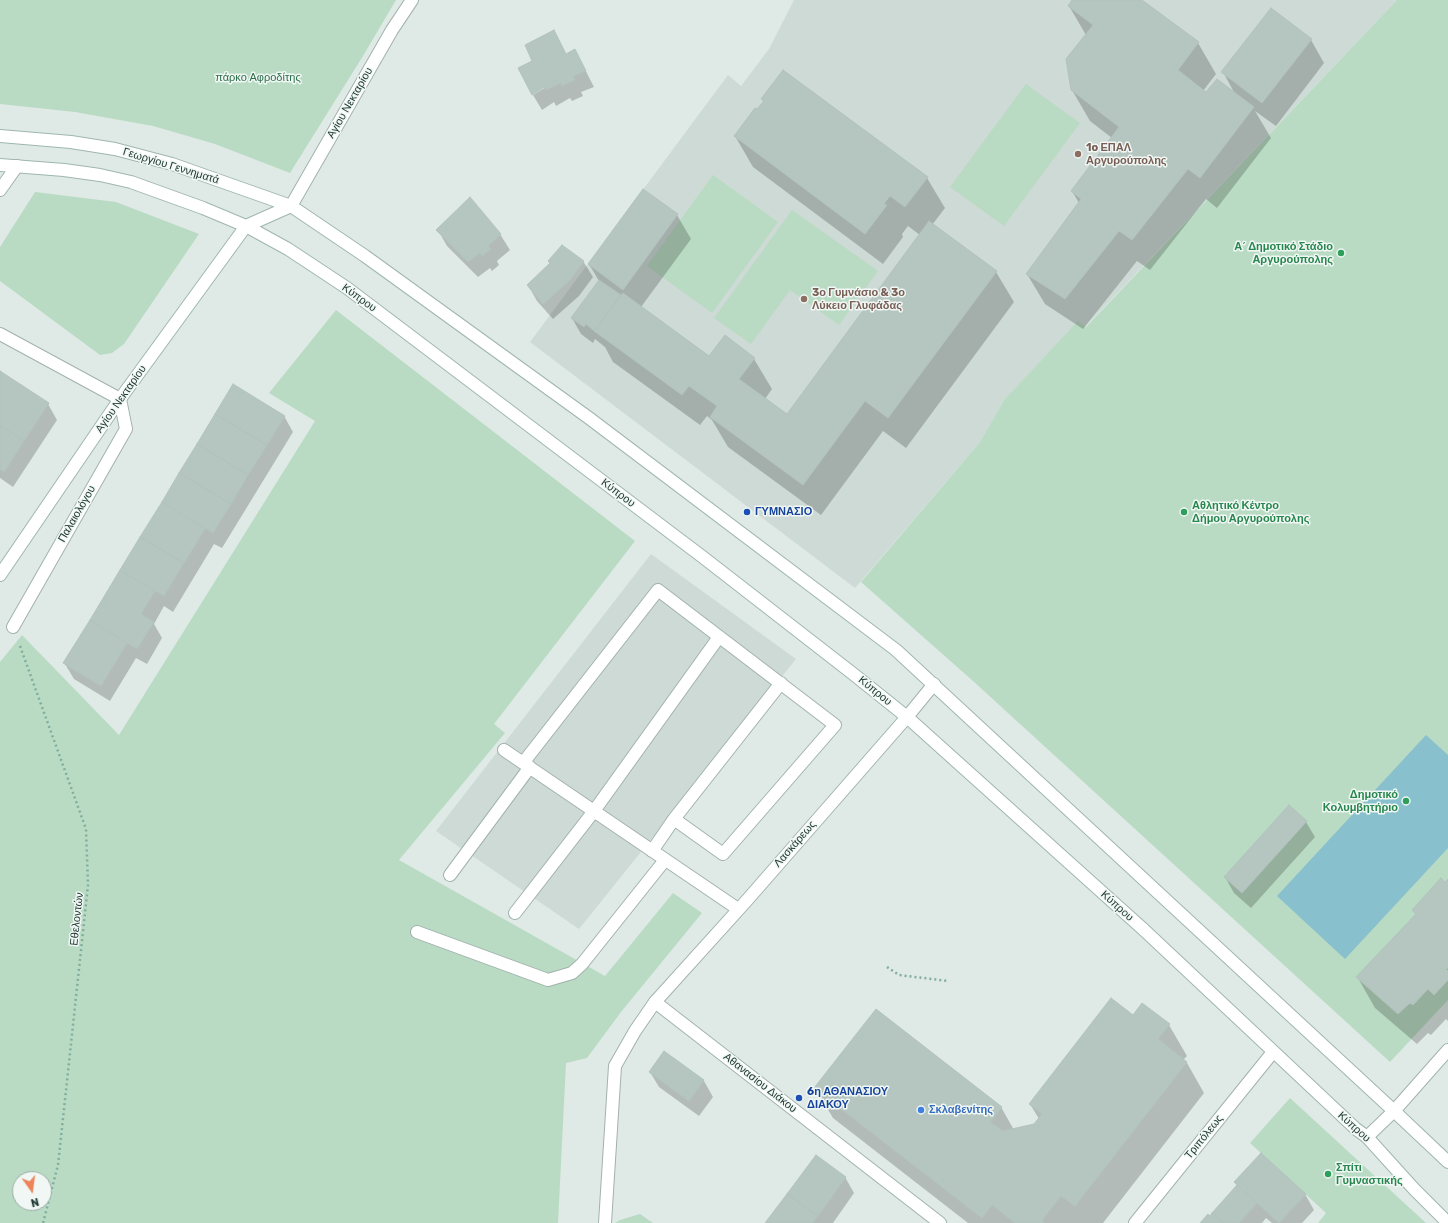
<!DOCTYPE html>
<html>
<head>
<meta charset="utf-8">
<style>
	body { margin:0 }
	#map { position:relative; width:1448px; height:1223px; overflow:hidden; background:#dfeae6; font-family:Rubik,sans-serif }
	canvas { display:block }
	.north { position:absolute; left:12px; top:1171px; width:40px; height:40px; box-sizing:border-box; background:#f0f7f4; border:1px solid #9daba7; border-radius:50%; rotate:166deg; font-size:11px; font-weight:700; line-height:16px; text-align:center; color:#213a34 }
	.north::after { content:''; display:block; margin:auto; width:14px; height:18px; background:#ee855a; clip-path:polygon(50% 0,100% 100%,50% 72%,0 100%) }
</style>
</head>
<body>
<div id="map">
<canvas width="1448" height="1223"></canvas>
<div class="north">N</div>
</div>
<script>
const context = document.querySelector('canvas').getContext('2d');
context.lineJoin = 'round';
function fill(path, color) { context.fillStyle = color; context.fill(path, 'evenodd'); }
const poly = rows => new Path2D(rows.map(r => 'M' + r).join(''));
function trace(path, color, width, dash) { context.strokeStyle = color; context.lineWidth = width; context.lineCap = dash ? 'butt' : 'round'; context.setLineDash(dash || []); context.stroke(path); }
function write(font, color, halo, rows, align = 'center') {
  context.font = font + ' Rubik,sans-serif'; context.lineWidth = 3; context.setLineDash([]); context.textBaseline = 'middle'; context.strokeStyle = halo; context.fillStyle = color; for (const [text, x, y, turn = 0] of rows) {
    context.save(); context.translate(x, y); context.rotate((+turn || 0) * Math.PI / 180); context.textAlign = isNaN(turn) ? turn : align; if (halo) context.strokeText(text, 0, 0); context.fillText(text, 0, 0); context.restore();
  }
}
fill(poly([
	[794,0,1397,0,1085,327,1078,322,1004,400,980,442,855,588,530,342,728,75,741,86,769,49],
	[651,554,796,659,579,929,436,831]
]), '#cedad5');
fill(poly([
	[0,0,396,0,363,56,290,173,215,144,153,126,75,112,0,104],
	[1397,0,1448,0,1448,1000,1390,1062,973,681,861,582,980,442,1004,400,1078,321,1086,327],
	[1026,84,1080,123,1004,226,950,187],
	[713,175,778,222,712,313,647,266],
	[35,192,116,202,199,234,124,344,112,353,100,355,0,281,0,247],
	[792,210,878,271,839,325,790,290,751,344,714,318],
	[336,310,635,541,494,724,505,733,399,860,605,976,673,893,702,913,621,1012,587,1058,566,1063,558,1223,0,1223,0,662,22,635,119,735,315,421,269,393],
	[20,1179,44,1179,44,1203,20,1203],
	[1290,1098,1426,1223,1318,1223,1326,1213,1250,1143],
	[640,1214,653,1223,615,1223,620,1220]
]), '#b9dbc3');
fill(poly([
	[1426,735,1448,755,1448,848,1345,959,1277,896]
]), '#88c0ce');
fill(poly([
	[1074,0,1140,0,1198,43,1216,74,1203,91,1206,93,1235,94,1223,72,1311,40,1324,63,1276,126,1255,111,1271,138,1217,208,1206,199,1150,270,1137,261,1083,329,1045,304,1027,274,1079,203,1072,191,1112,138,1090,121,1072,90,1086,35,1069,6],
	[575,50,594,87,581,92,583,96,572,101,570,98,556,106,554,102,542,110,533,95,549,85,566,55],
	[762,99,927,178,945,208,932,225,996,272,1014,302,906,448,883,431,821,515,728,447,712,420,707,416,700,425,613,362,605,347,595,339,593,343,581,334,572,318,599,281,589,264,643,190,677,215,691,239,641,307,710,357,754,359,772,389,765,399,787,415,920,235,908,226,902,234,903,237,883,264,753,167,735,136,758,110,764,102],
	[470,199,500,234,510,250,497,261,499,265,492,271,490,268,478,277,447,246,438,230],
	[583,261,593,277,579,296,553,319,537,301,528,285],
	[0,373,48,404,57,420,13,487,0,478],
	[233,386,284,416,293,432,222,548,214,544,173,612,164,606,154,624,162,638,147,664,136,658,110,701,74,679,65,664],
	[1306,822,1315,837,1251,908,1234,893,1225,877],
	[1448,881,1448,1021,1446,1019,1431,1035,1428,1033,1417,1044,1375,1008,1358,978,1416,915,1413,910],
	[1142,1004,1169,1025,1187,1056,1183,1060,1187,1063,1204,1093,1103,1223,968,1223,833,1118,815,1088,1001,1107,1014,1130,1035,1125,1039,1119,1030,1104,1133,1016],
	[664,1053,704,1081,713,1097,699,1116,659,1087,650,1072],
	[845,1177,854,1193,833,1223,766,1223],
	[1236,1183,1305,1194,1314,1210,1302,1223,1272,1223,1266,1218,1262,1223,1201,1223,1210,1217,1238,1186]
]), '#0003');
const building = poly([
	[1072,0,1142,0,1199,42,1178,70,1206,92,1217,79,1254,107,1200,178,1188,169,1132,240,1119,231,1065,299,1026,274,1081,199,1071,191,1119,127,1071,90,1066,59,1093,25,1068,6,1072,0],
	[1271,8,1312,39,1262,103,1221,72,1271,8],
	[554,30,566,54,575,49,586,71,573,76,575,80,562,86,561,83,546,90,544,87,532,95,518,68,532,61,525,45,554,30],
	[783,70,928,177,905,207,890,196,884,204,887,205,865,234,734,136,755,108,757,109,764,101,761,99,783,70],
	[643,189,678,214,623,290,588,264,643,189],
	[470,197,501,234,488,246,491,249,482,256,480,253,468,262,436,230,470,197],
	[929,221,997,271,888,418,865,401,803,485,710,417,717,406,689,386,682,395,594,331,623,293,709,356,725,335,755,358,739,379,787,414,929,221],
	[562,245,584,261,570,280,543,304,527,285,550,263,548,261,562,245],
	[599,280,621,295,594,331,586,324,584,327,571,318,599,280],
	[0,371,49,403,24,441,0,425,0,371],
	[233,384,285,416,267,445,215,414,233,384],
	[215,414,267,445,248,475,197,444,215,414],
	[0,425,24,441,4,472,0,469,0,425],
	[197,444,248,475,231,504,179,473,197,444],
	[179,473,231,504,213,533,162,502,179,473],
	[162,502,205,529,184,563,140,537,162,502],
	[140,537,184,563,164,596,120,570,140,537],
	[120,570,155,591,141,614,154,622,137,649,90,620,120,570],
	[90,620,127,643,101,686,63,663,90,620],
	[1289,805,1307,821,1242,893,1224,877,1289,805],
	[1441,878,1445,882,1448,879,1448,968,1446,969,1448,971,1448,980,1434,995,1428,989,1413,1005,1410,1003,1398,1014,1356,977,1416,914,1412,910,1441,878],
	[1111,998,1133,1015,1142,1003,1170,1024,1158,1039,1187,1062,1075,1206,1061,1196,1043,1219,1043,1223,1015,1223,992,1205,982,1218,814,1088,876,1009,1002,1107,990,1122,1003,1131,1034,1124,1042,1114,1029,1104,1111,998],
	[664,1051,704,1080,689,1101,649,1072,664,1051],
	[1261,1153,1306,1194,1279,1223,1234,1182,1261,1153],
	[816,1155,846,1177,818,1216,787,1194,816,1155],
	[1237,1185,1257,1203,1239,1223,1224,1223,1212,1213,1237,1185],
	[787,1194,818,1216,812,1223,765,1223,787,1194],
	[1212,1213,1224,1223,1200,1223,1208,1214,1210,1216,1212,1213]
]);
fill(building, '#b5c5bf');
trace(building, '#b2c3bd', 1);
const lane = poly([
	[504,750,738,909],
	[523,763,658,590,835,725,723,854,674,819],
	[652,851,674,819,781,683],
	[450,875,530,767],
	[515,913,594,811,719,637],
	[417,932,548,980,572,973,582,964,665,860],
	[605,1223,615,1066,635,1031,655,1002]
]);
const street = poly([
	[0,190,17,166],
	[291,206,392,30,412,0],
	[0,334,120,399,126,429,13,627],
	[934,684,907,717,748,899,655,1002,940,1223],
	[1367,1137,1394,1111,1448,1050],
	[1135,1223,1273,1052]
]);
const secondary = poly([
	[0,136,71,142,115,149,172,164,291,206,365,256,589,418,896,650,1394,1111,1448,1162],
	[0,165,64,170,100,175,131,182,203,208,246,226,288,249,347,288,704,558,852,673,907,717,1143,929,1356,1129,1367,1137,1414,1189,1448,1223],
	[246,226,291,206],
	[0,575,120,399,246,226]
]);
trace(lane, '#a2b2ad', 14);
trace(street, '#a2b2ad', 14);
trace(secondary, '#9fb6ae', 14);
trace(poly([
	[20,646,86,829,88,885,58,1165,43,1223],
	[887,967,899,975,948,981]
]), '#81ada1', 2.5, [2, 3]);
trace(lane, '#fff', 12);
trace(street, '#fff', 12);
trace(secondary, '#fff', 12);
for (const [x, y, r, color] of [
	[1078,154,4,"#8d6e63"],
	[1341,253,4,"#2e9e5b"],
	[804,299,4,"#8d6e63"],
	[747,512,4,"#1a4fb4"],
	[1184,512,4,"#2e9e5b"],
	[1406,801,4,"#2e9e5b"],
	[799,1098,4,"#1a4fb4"],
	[921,1110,4,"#3f7fe0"],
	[1328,1174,4,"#2e9e5b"]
]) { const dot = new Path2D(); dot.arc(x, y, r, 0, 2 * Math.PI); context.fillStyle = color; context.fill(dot); trace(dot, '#f0f7f4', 1.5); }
write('11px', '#2c6f49', '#f0f7f4', [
	["πάρκο Αφροδίτης",258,78]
]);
write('11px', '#213a34', '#f0f7f4', [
	["Αγίου Νεκταρίου",350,103,-60],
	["Γεωργίου Γεννηματά",171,166,17],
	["Κύπρου",359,298,36],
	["Αγίου Νεκταρίου",121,399,-55],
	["Κύπρου",618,493,37],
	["Παλαιολόγου",77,514,-60],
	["Κύπρου",875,691,39],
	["Λασκάρεως",795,844,-49],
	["Κύπρου",1117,906,42],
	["Εθελοντών",77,919,-84],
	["Αθανασίου Διάκου",760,1083,38],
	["Κύπρου",1354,1127,42],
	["Τριπόλεως",1204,1137,-51]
]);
write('bold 11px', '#785e54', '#f0f7f4', [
	["1o ΕΠΑΛ",1086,148],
	["Αργυρούπολης",1086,161],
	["3ο Γυμνάσιο & 3ο",812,293],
	["Λύκειο Γλυφάδας",812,306]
], 'left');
write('bold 11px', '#27864d', '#f0f7f4', [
	["Α΄ Δημοτικό Στάδιο",1333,247],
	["Αργυρούπολης",1333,260],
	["Αθλητικό Κέντρο",1192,506,"left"],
	["Δήμου Αργυρούπολης",1192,519,"left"],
	["Δημοτικό",1398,795],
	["Κολυμβητήριο",1398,808],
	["Σπίτι",1336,1168,"left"],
	["Γυμναστικής",1336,1181,"left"]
], 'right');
write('bold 11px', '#164399', '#f0f7f4', [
	["ΓΥΜΝΑΣΙΟ",755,512],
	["6η ΑΘΑΝΑΣΙΟΥ",807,1092],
	["ΔΙΑΚΟΥ",807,1105]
], 'left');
write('bold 11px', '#366cbe', '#f0f7f4', [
	["Σκλαβενίτης",929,1110]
], 'left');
</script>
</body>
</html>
